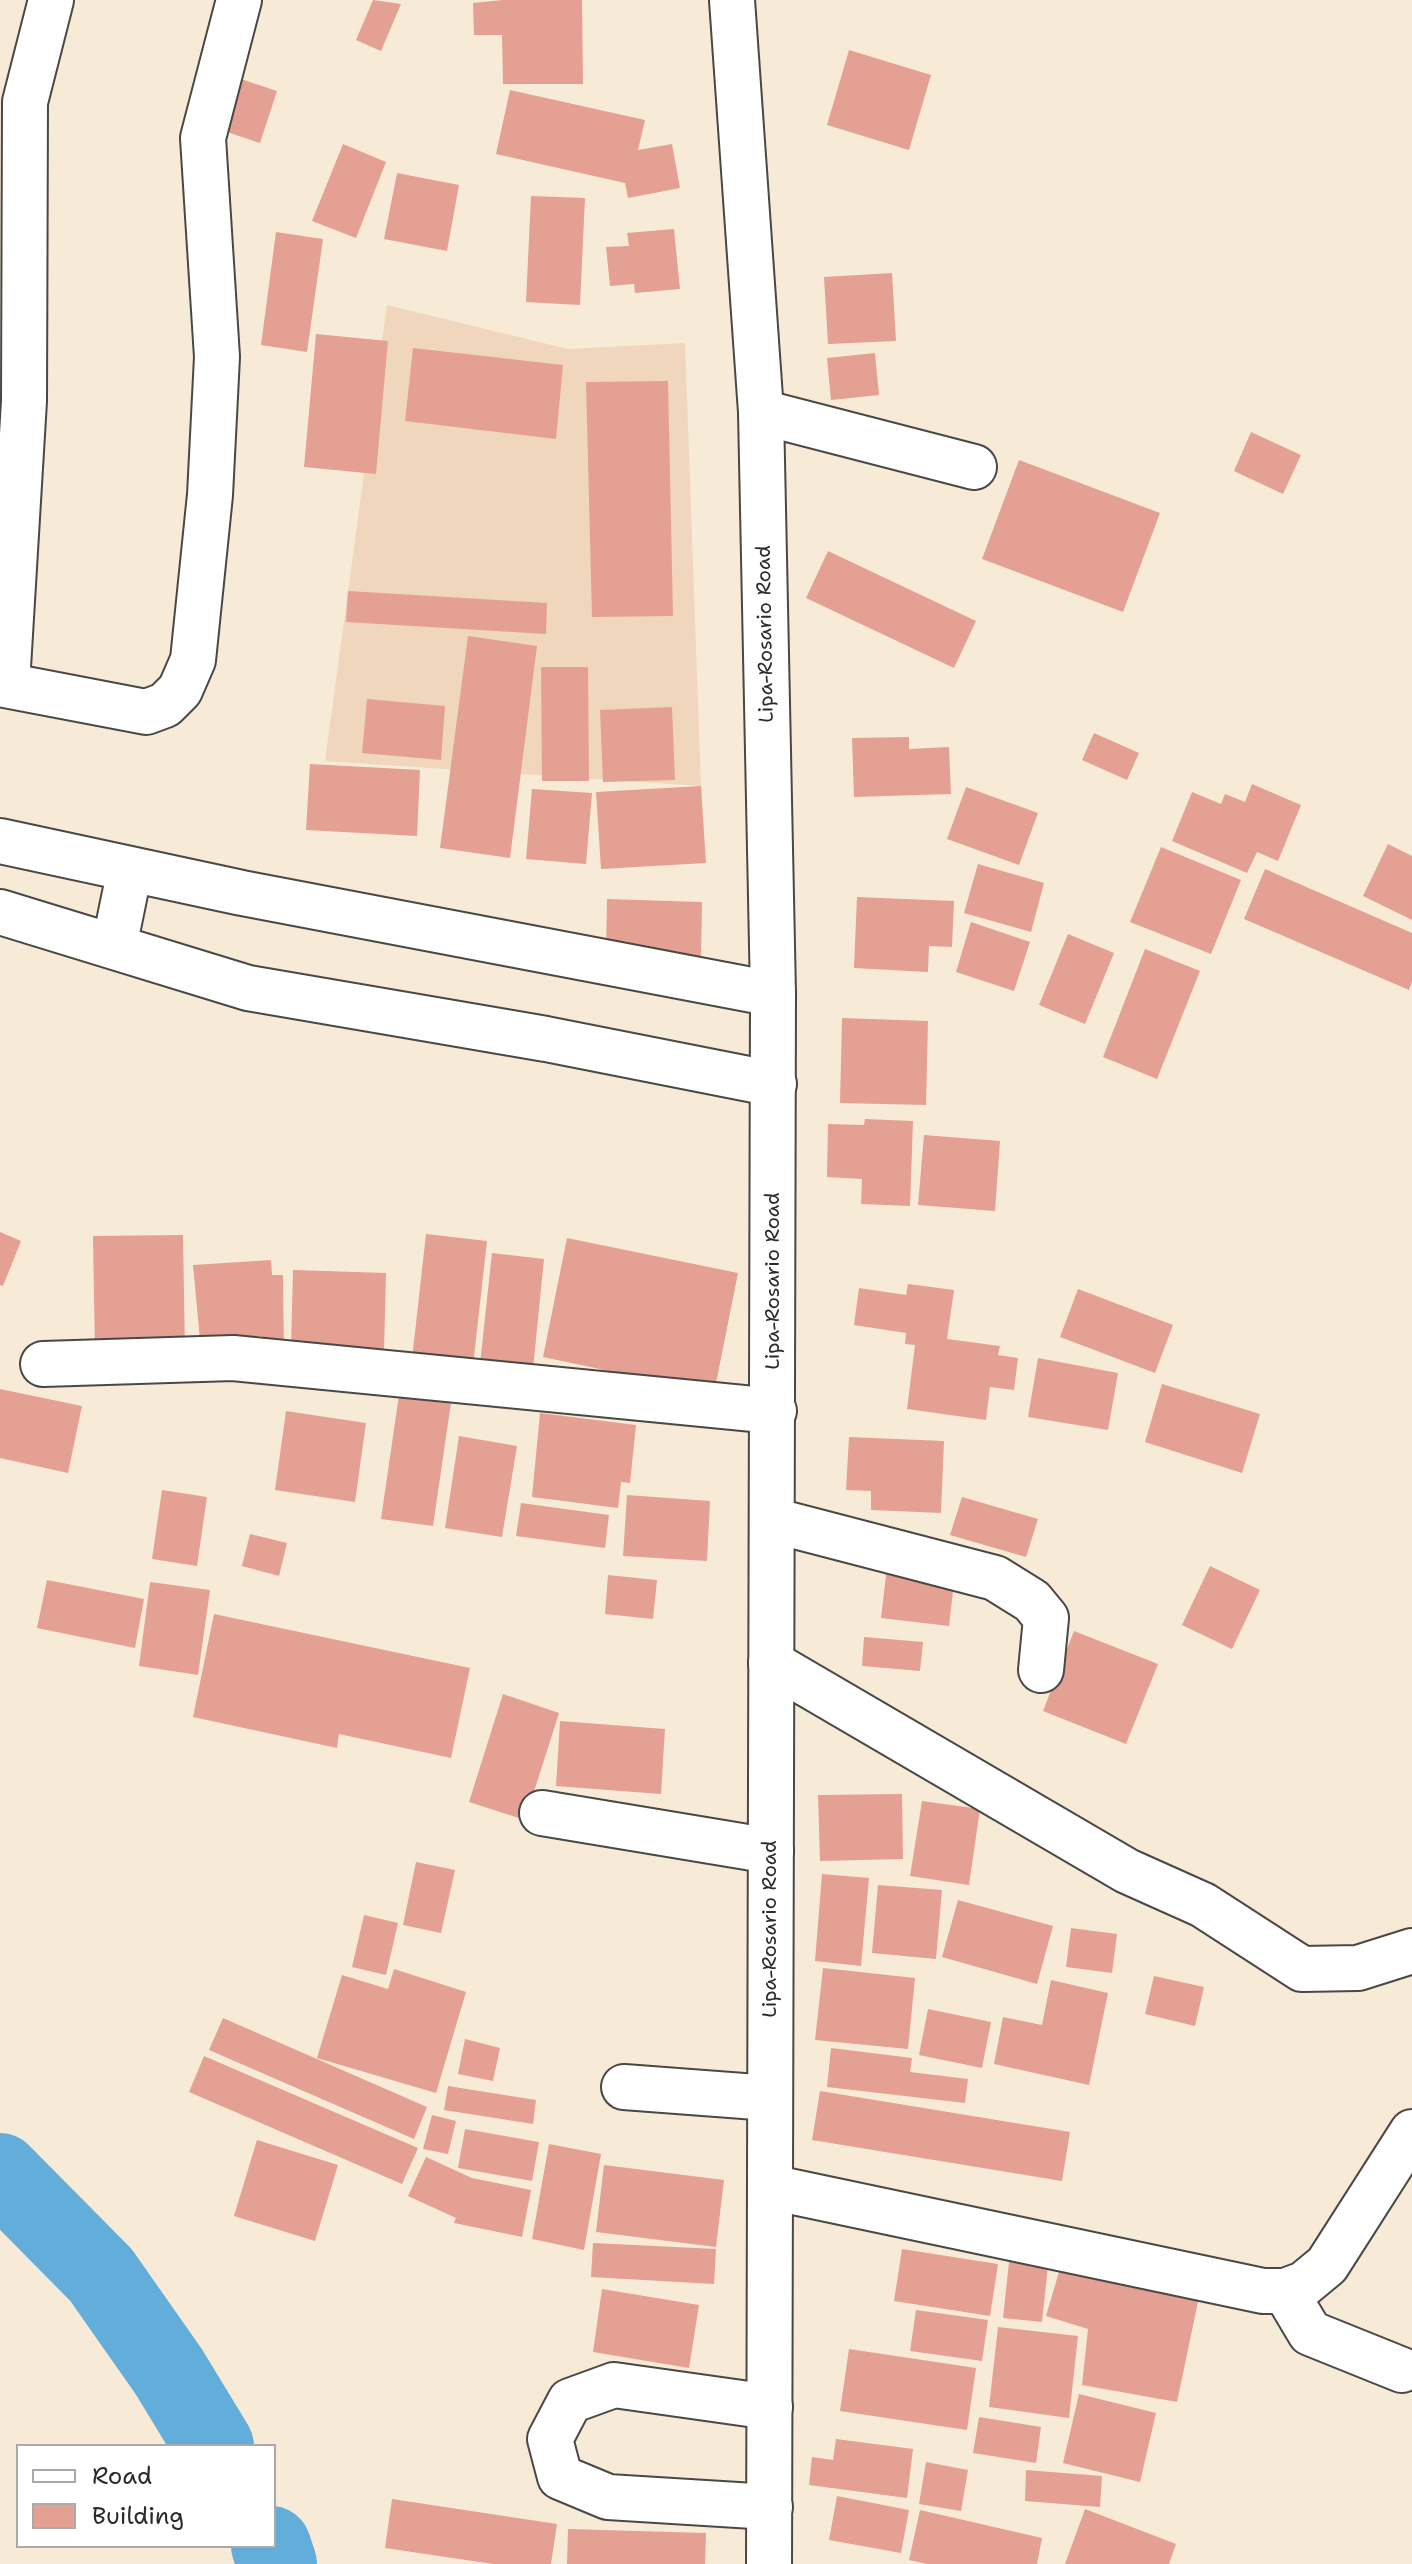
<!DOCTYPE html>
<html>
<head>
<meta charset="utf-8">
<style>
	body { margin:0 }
	#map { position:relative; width:1412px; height:2564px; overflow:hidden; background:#f7ebd8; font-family:"Shantell Sans",sans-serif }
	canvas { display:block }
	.legend { position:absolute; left:16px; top:2444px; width:260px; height:104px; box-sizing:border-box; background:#fff; border:2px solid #aaa; margin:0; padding:10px 14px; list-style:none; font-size:24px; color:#2b2b2b }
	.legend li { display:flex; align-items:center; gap:16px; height:40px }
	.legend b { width:40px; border:2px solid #aaa }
</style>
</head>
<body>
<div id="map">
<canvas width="1412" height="2564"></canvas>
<ul class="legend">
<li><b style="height:10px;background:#fff"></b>Road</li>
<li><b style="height:22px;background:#e4a093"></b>Building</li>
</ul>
</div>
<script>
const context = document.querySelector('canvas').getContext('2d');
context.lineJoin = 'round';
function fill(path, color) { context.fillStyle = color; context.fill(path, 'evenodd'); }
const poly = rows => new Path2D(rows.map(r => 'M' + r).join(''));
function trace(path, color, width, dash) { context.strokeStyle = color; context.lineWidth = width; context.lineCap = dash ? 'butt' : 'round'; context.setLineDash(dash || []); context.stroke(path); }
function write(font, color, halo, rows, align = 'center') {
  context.font = font + ' "Shantell Sans",sans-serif'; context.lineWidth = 7; context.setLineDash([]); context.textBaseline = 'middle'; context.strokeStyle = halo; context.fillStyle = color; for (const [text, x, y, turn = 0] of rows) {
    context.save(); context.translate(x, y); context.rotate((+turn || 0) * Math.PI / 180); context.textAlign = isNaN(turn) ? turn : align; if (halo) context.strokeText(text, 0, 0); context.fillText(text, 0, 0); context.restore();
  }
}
fill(poly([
	[387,305,568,349,685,343,701,786,325,761]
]), '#f0d6bc');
trace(poly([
	[0,2173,101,2275,169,2372,214,2446],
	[271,2546,277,2564]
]), '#62adda', 80);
fill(poly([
	[373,0,401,4,381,51,356,40],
	[503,0,582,0,583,84,503,84,502,35,474,35,473,3],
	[849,50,931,75,909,150,827,125],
	[241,79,277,91,260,143,224,131],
	[510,90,645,120,638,150,672,144,680,188,628,198,625,183,496,154],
	[343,144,386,162,356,238,312,221],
	[397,173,459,185,447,251,384,239],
	[531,196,585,198,580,305,526,302],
	[674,229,680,289,635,293,634,284,610,286,606,247,629,246,627,233],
	[276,232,323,239,307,352,261,345],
	[892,273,896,341,828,344,824,277],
	[316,334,388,341,376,474,304,467],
	[413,348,563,365,556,439,405,421],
	[875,353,879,395,831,400,827,358],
	[668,381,673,616,592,617,586,382],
	[1251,432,1301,455,1283,494,1234,471],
	[1019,460,1160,513,1123,612,982,559],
	[828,551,976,621,954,668,806,598],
	[348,591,547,603,546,634,346,622],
	[468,636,537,646,510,858,440,848],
	[541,667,588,667,589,781,542,781],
	[367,699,445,706,441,760,362,753],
	[672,707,675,780,603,782,600,710],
	[1094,733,1139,753,1127,780,1082,760],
	[909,737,909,749,949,747,951,794,854,797,852,738],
	[310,764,420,770,417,836,306,830],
	[1252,784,1301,805,1278,861,1257,852,1247,873,1172,841,1192,792,1221,804,1225,794,1245,802],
	[701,786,706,863,601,869,596,792],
	[966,787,1038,813,1019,865,947,839],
	[532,789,592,793,586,864,526,859],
	[1388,844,1412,856,1412,920,1363,896],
	[1161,847,1241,880,1211,954,1130,922],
	[978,864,1044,883,1031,932,964,913],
	[1265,869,1412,933,1412,982,1409,990,1244,919],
	[857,897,954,901,952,947,929,946,928,972,854,968],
	[607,899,702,902,701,957,606,954],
	[971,922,1030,942,1014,991,956,972],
	[1068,934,1114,953,1085,1024,1039,1005],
	[1145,949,1200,971,1157,1079,1103,1057],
	[842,1018,928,1021,926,1105,840,1103],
	[865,1119,913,1121,910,1206,861,1204,862,1179,827,1177,828,1124,864,1125],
	[924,1135,1000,1141,995,1211,918,1205],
	[0,1232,21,1241,3,1286,0,1285],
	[426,1234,487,1241,473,1366,412,1359],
	[183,1235,185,1352,95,1353,93,1236],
	[567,1238,738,1273,714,1393,543,1357],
	[492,1253,544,1259,532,1379,479,1373],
	[271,1260,272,1275,283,1275,284,1357,262,1358,262,1336,200,1340,193,1265],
	[293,1270,386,1273,384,1352,291,1348],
	[908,1284,954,1290,947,1339,1000,1346,998,1355,1018,1358,1014,1390,990,1387,986,1420,907,1409,915,1345,905,1344,906,1333,854,1325,859,1288,906,1295],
	[1078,1289,1173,1325,1155,1373,1060,1337],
	[1038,1358,1118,1373,1108,1430,1028,1417],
	[401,1381,453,1389,433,1526,381,1519],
	[1162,1384,1260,1414,1242,1473,1145,1442],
	[0,1389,82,1406,68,1473,0,1458],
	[286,1411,366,1423,355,1502,275,1490],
	[540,1413,636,1425,630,1483,621,1482,618,1508,532,1497],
	[459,1436,517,1446,502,1537,445,1528],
	[849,1437,944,1441,941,1513,871,1510,871,1491,846,1490],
	[162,1490,207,1497,197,1566,152,1559],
	[627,1495,710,1501,707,1561,623,1556],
	[962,1497,1038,1519,1026,1557,950,1535],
	[521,1503,609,1515,605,1548,516,1536],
	[250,1534,287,1543,279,1576,242,1566],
	[1210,1566,1260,1590,1232,1649,1182,1625],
	[887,1567,955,1574,949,1626,881,1618],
	[608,1575,657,1580,653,1619,605,1614],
	[47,1580,144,1599,135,1648,37,1628],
	[150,1582,210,1590,198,1675,139,1666],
	[214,1614,470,1668,451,1758,339,1734,337,1748,193,1717],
	[1074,1631,1158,1664,1126,1744,1043,1711],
	[864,1637,923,1642,920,1671,862,1666],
	[503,1694,559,1713,525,1820,469,1802],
	[560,1721,665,1729,661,1794,556,1786],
	[902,1794,903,1859,820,1861,818,1795],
	[922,1801,980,1809,969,1885,910,1876],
	[416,1862,455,1870,441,1933,403,1925],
	[822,1874,869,1878,861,1966,815,1961],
	[878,1885,942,1890,936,1959,872,1953],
	[958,1900,1053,1926,1037,1984,942,1957],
	[364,1915,398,1923,386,1975,352,1967],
	[1071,1928,1117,1934,1112,1973,1066,1967],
	[823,1968,915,1978,908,2049,815,2040],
	[394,1969,466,1992,436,2093,317,2058,342,1975,388,1989],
	[1154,1976,1204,1987,1195,2026,1145,2014],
	[1051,1980,1108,1993,1089,2085,994,2064,1003,2017,1042,2025],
	[928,2009,991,2022,982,2068,919,2055],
	[223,2018,427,2107,414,2139,209,2050],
	[465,2039,500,2048,493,2081,458,2074],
	[831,2048,912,2058,910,2072,968,2079,965,2103,827,2087],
	[204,2056,418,2148,402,2184,189,2092],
	[448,2086,536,2100,533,2124,444,2110],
	[820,2091,1070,2132,1062,2181,812,2140],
	[432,2115,456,2121,448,2154,423,2149],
	[465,2129,539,2142,532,2181,458,2168],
	[257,2140,338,2165,315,2241,234,2216],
	[549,2144,601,2154,584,2250,532,2239],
	[426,2157,472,2178,531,2190,522,2237,454,2223,456,2218,408,2196],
	[604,2165,724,2180,716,2247,596,2232],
	[593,2243,716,2249,714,2284,591,2277],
	[902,2249,998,2264,990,2316,894,2301],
	[1009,2262,1048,2266,1042,2322,1003,2318],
	[1061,2265,1199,2297,1177,2402,1082,2385,1088,2329,1046,2316],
	[602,2289,699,2305,689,2368,593,2352],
	[916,2310,988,2320,982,2361,910,2351],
	[998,2327,1078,2336,1069,2418,989,2407],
	[849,2349,976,2368,967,2430,840,2411],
	[1079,2394,1156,2413,1140,2482,1063,2463],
	[979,2417,1041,2427,1036,2463,973,2453],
	[836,2439,913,2449,907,2498,809,2485,812,2457,833,2460],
	[926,2462,968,2470,961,2511,919,2504],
	[1026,2470,1102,2476,1100,2507,1025,2501],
	[837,2496,909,2510,901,2553,829,2540],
	[392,2499,557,2524,551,2564,493,2564,385,2548],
	[1085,2509,1176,2544,1169,2564,1065,2564],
	[920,2510,1042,2538,1037,2564,927,2564,909,2560],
	[568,2529,706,2533,705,2564,567,2564]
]), '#e4a093');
const minor = poly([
	[761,412,974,467],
	[0,684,146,712,165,705,180,690,193,660,210,495,217,357,203,138,239,0],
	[7,684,24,401,25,102,51,0],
	[0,841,242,893,773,994],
	[0,912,248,988,546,1039,774,1084],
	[114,947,130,869],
	[43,1364,233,1358,774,1411],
	[772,1520,995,1578,1032,1601,1046,1618,1041,1670],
	[771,1663,1127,1871,1203,1905,1302,1969,1358,1968,1412,1951],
	[542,1813,771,1851],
	[624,2087,770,2098],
	[770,2187,1263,2291,1285,2291,1304,2284,1327,2265,1412,2132],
	[1285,2291,1310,2333,1402,2370],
	[770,2407,614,2385,570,2401,550,2439,560,2477,608,2497,770,2507]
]);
const major = poly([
	[732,0,761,412,773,994,769,2564]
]);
trace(minor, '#4a4845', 48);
trace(major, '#4a4845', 48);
trace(minor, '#fff', 44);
trace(major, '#fff', 44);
write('20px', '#2b2b2b', '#fff', [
	["Lipa-Rosario Road",766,634,-91],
	["Lipa-Rosario Road",774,1281,-90],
	["Lipa-Rosario Road",771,1929,-90]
]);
</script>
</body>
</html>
